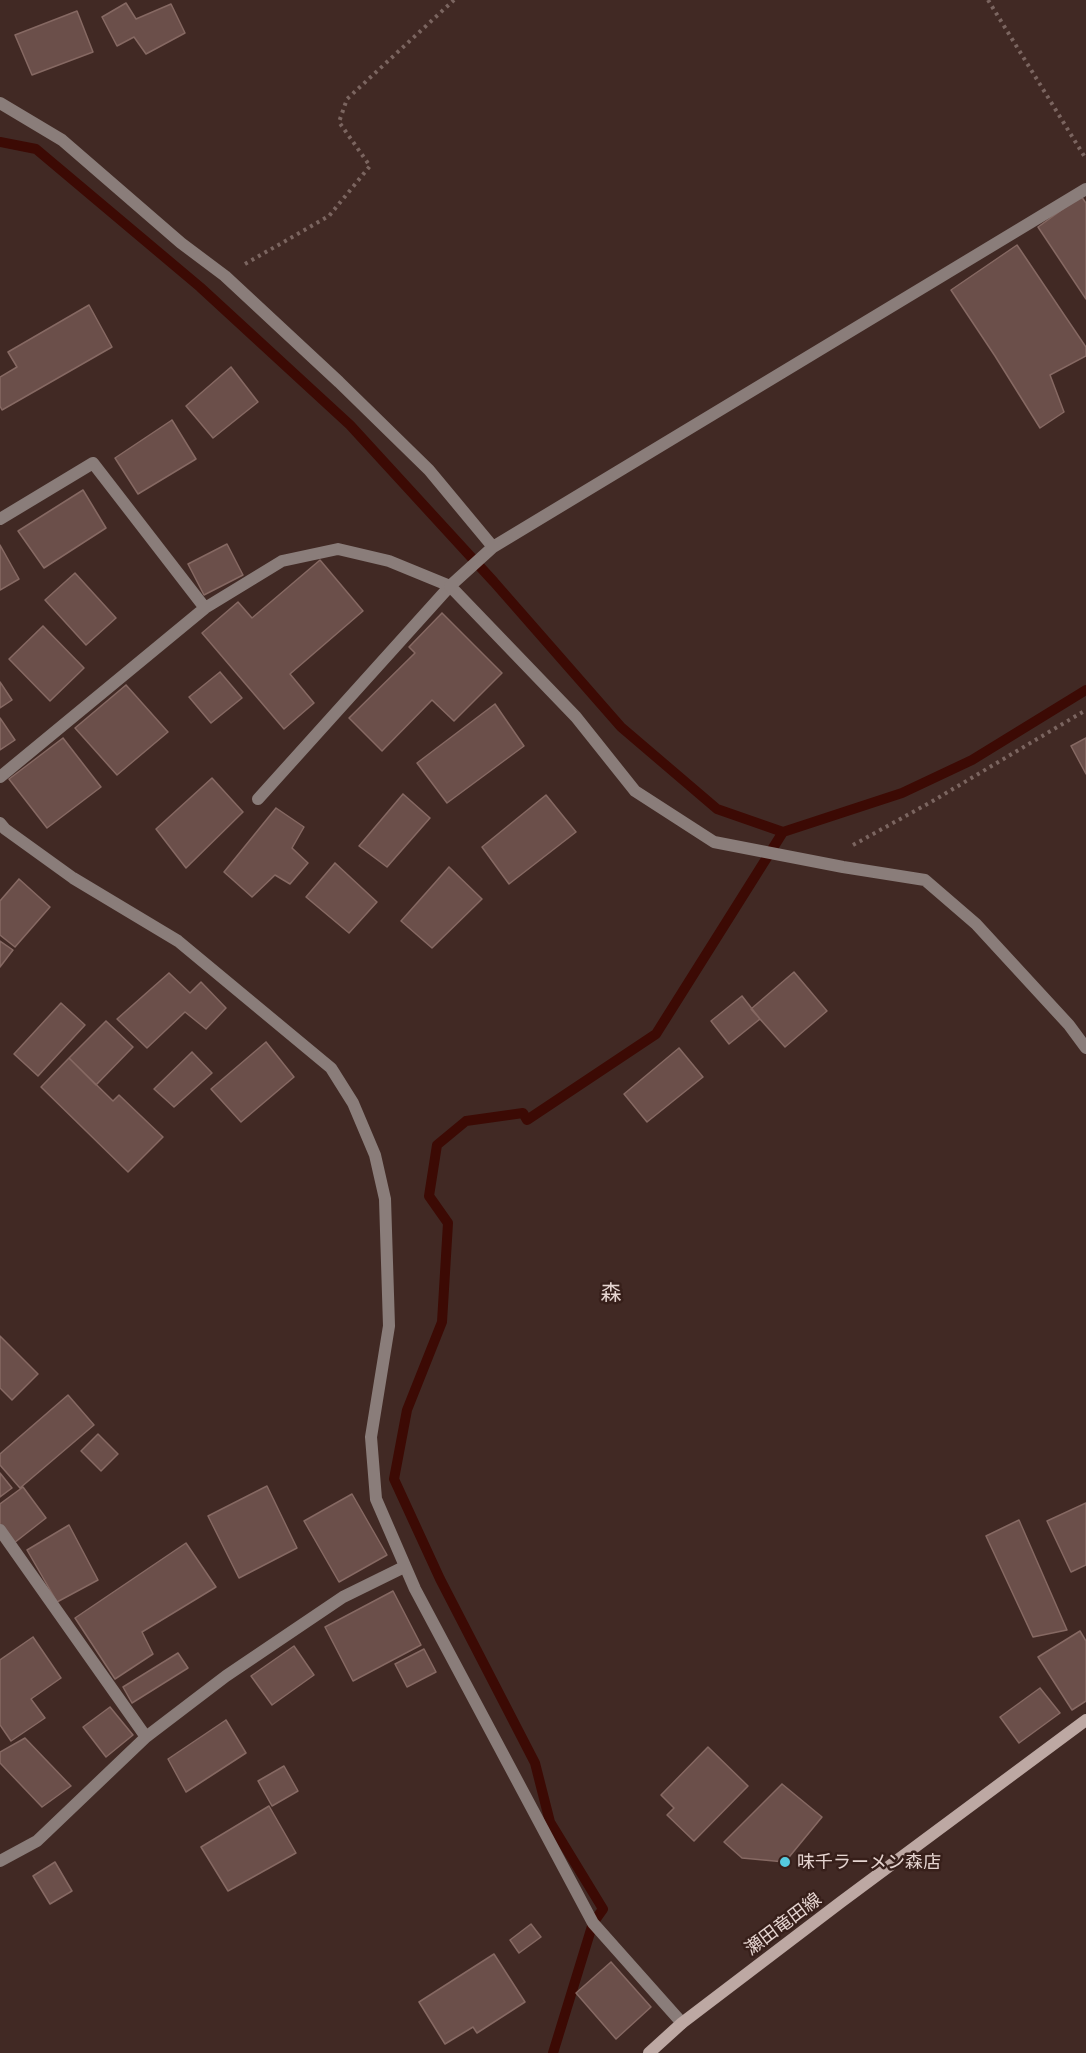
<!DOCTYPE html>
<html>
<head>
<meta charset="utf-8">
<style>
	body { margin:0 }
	canvas { display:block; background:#412924 }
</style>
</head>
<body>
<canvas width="1086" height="2053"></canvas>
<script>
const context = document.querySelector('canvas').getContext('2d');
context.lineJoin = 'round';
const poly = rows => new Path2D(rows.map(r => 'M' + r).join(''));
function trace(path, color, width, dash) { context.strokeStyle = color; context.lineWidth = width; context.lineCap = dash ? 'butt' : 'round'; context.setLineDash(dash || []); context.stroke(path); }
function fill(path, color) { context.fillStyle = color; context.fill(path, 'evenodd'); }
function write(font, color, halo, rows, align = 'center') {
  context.font = font + ' Barlow,"Noto Sans JP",sans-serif'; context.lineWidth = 5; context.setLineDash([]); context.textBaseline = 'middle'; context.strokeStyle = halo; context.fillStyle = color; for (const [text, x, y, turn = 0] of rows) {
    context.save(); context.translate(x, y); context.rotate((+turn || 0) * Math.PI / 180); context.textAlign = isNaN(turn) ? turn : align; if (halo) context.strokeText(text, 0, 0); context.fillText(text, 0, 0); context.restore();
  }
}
trace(poly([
	[0,142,36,149,200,287,350,425,494,582,621,727,717,809,783,832],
	[553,2053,593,1923,603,1909,550,1822,535,1763,440,1579,394,1479,407,1410,442,1322,448,1223,429,1196,437,1145,466,1121,523,1113,527,1120,656,1034,783,832,902,793,972,760,1086,690]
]), '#3c0a04', 10);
const building = poly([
	[126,3,136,19,171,4,185,33,146,54,134,37,117,46,102,17,126,3],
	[77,11,93,52,32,75,15,35,77,11],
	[1081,196,1086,203,1086,299,1038,227,1081,196],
	[1017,245,1086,347,1086,356,1050,375,1064,412,1040,428,995,356,951,290,1017,245],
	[89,305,112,347,2,410,0,406,0,377,17,367,8,352,89,305],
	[231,367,258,402,213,438,186,406,231,367],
	[172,420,196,459,138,494,115,458,172,420],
	[83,490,106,528,44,568,18,531,83,490],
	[227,544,243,575,204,595,188,564,227,544],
	[0,545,19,579,0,590,0,545],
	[320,560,363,611,290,674,314,703,284,729,202,633,238,602,252,618,320,560],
	[75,573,116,618,86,645,45,600,75,573],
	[442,613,502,673,454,721,432,700,382,751,349,718,415,653,409,647,442,613],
	[43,626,84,668,50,701,9,659,43,626],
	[220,672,242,698,211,723,189,697,220,672],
	[0,682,12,700,0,708,0,682],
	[126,685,168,732,117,775,75,728,126,685],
	[495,704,524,746,447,803,417,763,495,704],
	[0,718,15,740,0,750,0,718],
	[63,738,101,787,47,828,9,779,63,738],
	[1086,738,1086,774,1071,746,1086,738],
	[212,778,243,812,186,868,156,829,212,778],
	[403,794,430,818,387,867,359,846,403,794],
	[546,795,576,832,509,884,482,847,546,795],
	[276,808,304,827,292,848,308,863,290,884,275,875,252,897,224,872,276,808],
	[335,863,377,902,349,933,306,897,335,863],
	[449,867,482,899,432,948,401,921,449,867],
	[19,879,50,907,15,947,0,935,0,901,19,879],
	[0,941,13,950,0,967,0,941],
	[794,972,827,1011,785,1047,751,1009,794,972],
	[169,973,190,993,201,982,226,1008,206,1029,185,1012,147,1048,117,1019,169,973],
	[742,996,760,1019,729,1044,711,1021,742,996],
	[61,1003,85,1025,38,1076,14,1054,61,1003],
	[106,1021,133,1047,96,1085,69,1058,106,1021],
	[266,1042,294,1077,241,1122,211,1089,266,1042],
	[679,1048,703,1077,647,1122,624,1094,679,1048],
	[192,1052,212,1073,174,1107,154,1089,192,1052],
	[69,1058,113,1101,119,1095,163,1137,128,1172,41,1087,69,1058],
	[0,1336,38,1374,12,1400,0,1388,0,1336],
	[68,1395,94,1425,20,1488,0,1465,0,1454,68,1395],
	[98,1434,118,1454,101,1471,81,1451,98,1434],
	[0,1473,12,1488,0,1497,0,1473],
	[267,1486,297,1548,239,1578,208,1516,267,1486],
	[23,1487,46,1518,14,1543,0,1525,0,1504,23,1487],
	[352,1494,387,1555,339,1582,304,1521,352,1494],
	[1086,1503,1086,1565,1071,1572,1047,1521,1086,1503],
	[1019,1520,1067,1630,1033,1637,986,1536,1019,1520],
	[69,1525,98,1580,57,1602,27,1550,69,1525],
	[186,1543,216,1587,142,1632,153,1654,115,1679,75,1618,186,1543],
	[393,1591,421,1645,353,1681,325,1627,393,1591],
	[1080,1631,1086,1641,1086,1701,1072,1710,1038,1657,1080,1631],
	[33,1637,61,1678,31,1699,45,1718,11,1741,0,1725,0,1660,33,1637],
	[294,1646,314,1675,272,1705,251,1676,294,1646],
	[424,1649,436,1672,407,1687,395,1664,424,1649],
	[178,1653,188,1668,132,1703,123,1687,178,1653],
	[1040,1688,1060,1713,1019,1743,1000,1717,1040,1688],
	[110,1707,133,1735,106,1757,83,1727,110,1707],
	[226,1720,246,1753,186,1792,168,1759,226,1720],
	[25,1738,71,1786,42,1807,0,1763,0,1752,25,1738],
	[708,1747,748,1786,694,1841,667,1815,674,1808,661,1795,708,1747],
	[284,1766,298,1791,272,1806,258,1781,284,1766],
	[782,1784,822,1817,785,1862,742,1858,724,1842,782,1784],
	[269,1806,296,1853,228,1891,201,1847,269,1806],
	[55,1862,72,1891,50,1904,33,1876,55,1862],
	[531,1924,541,1937,519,1953,510,1940,531,1924],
	[494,1954,525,2002,477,2033,473,2027,445,2044,419,2002,494,1954],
	[611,1962,651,2007,616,2039,576,1993,611,1962]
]);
fill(building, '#6b4f4a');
trace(building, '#866963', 1.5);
trace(poly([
	[988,0,1086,159],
	[245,264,329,216,370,166,339,122,347,99,454,0],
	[853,845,931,802,1086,710]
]), '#7b6560', 4, [3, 4.5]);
trace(poly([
	[0,519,93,463,205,608],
	[0,777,205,608,282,561,338,549,389,561,450,586,258,799]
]), '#8a7d7a', 12);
trace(poly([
	[0,103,62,140,181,243,225,276,339,382,429,470,493,547],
	[1086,189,493,547,450,586,576,717,635,791,714,842,843,867,925,880,976,924,1069,1025,1086,1048],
	[0,823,5,829,73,878,178,941,331,1068,353,1103,375,1155,385,1199,389,1326,371,1437,376,1499,415,1589,593,1923,682,2023],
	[0,1530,146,1737],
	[0,1861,37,1841,146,1737,226,1676,343,1597,404,1567]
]), '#8a7d7a', 12);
trace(poly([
	[649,2053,682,2023,841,1902,1086,1720]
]), '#bda8a3', 12);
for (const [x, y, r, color] of [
	[785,1862,6,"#55cadf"]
]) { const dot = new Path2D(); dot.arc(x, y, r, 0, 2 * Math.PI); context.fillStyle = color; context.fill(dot); trace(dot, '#371f1a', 2); }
write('18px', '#e5d4d0', '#371f1a', [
	["味千ラーメン森店",797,1862]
], 'left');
write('18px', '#e5d4d0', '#371f1a', [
	["瀬田竜田線",783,1924,-37]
]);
write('21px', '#e5d4d0', '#371f1a', [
	["森",611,1293]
]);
</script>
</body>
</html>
